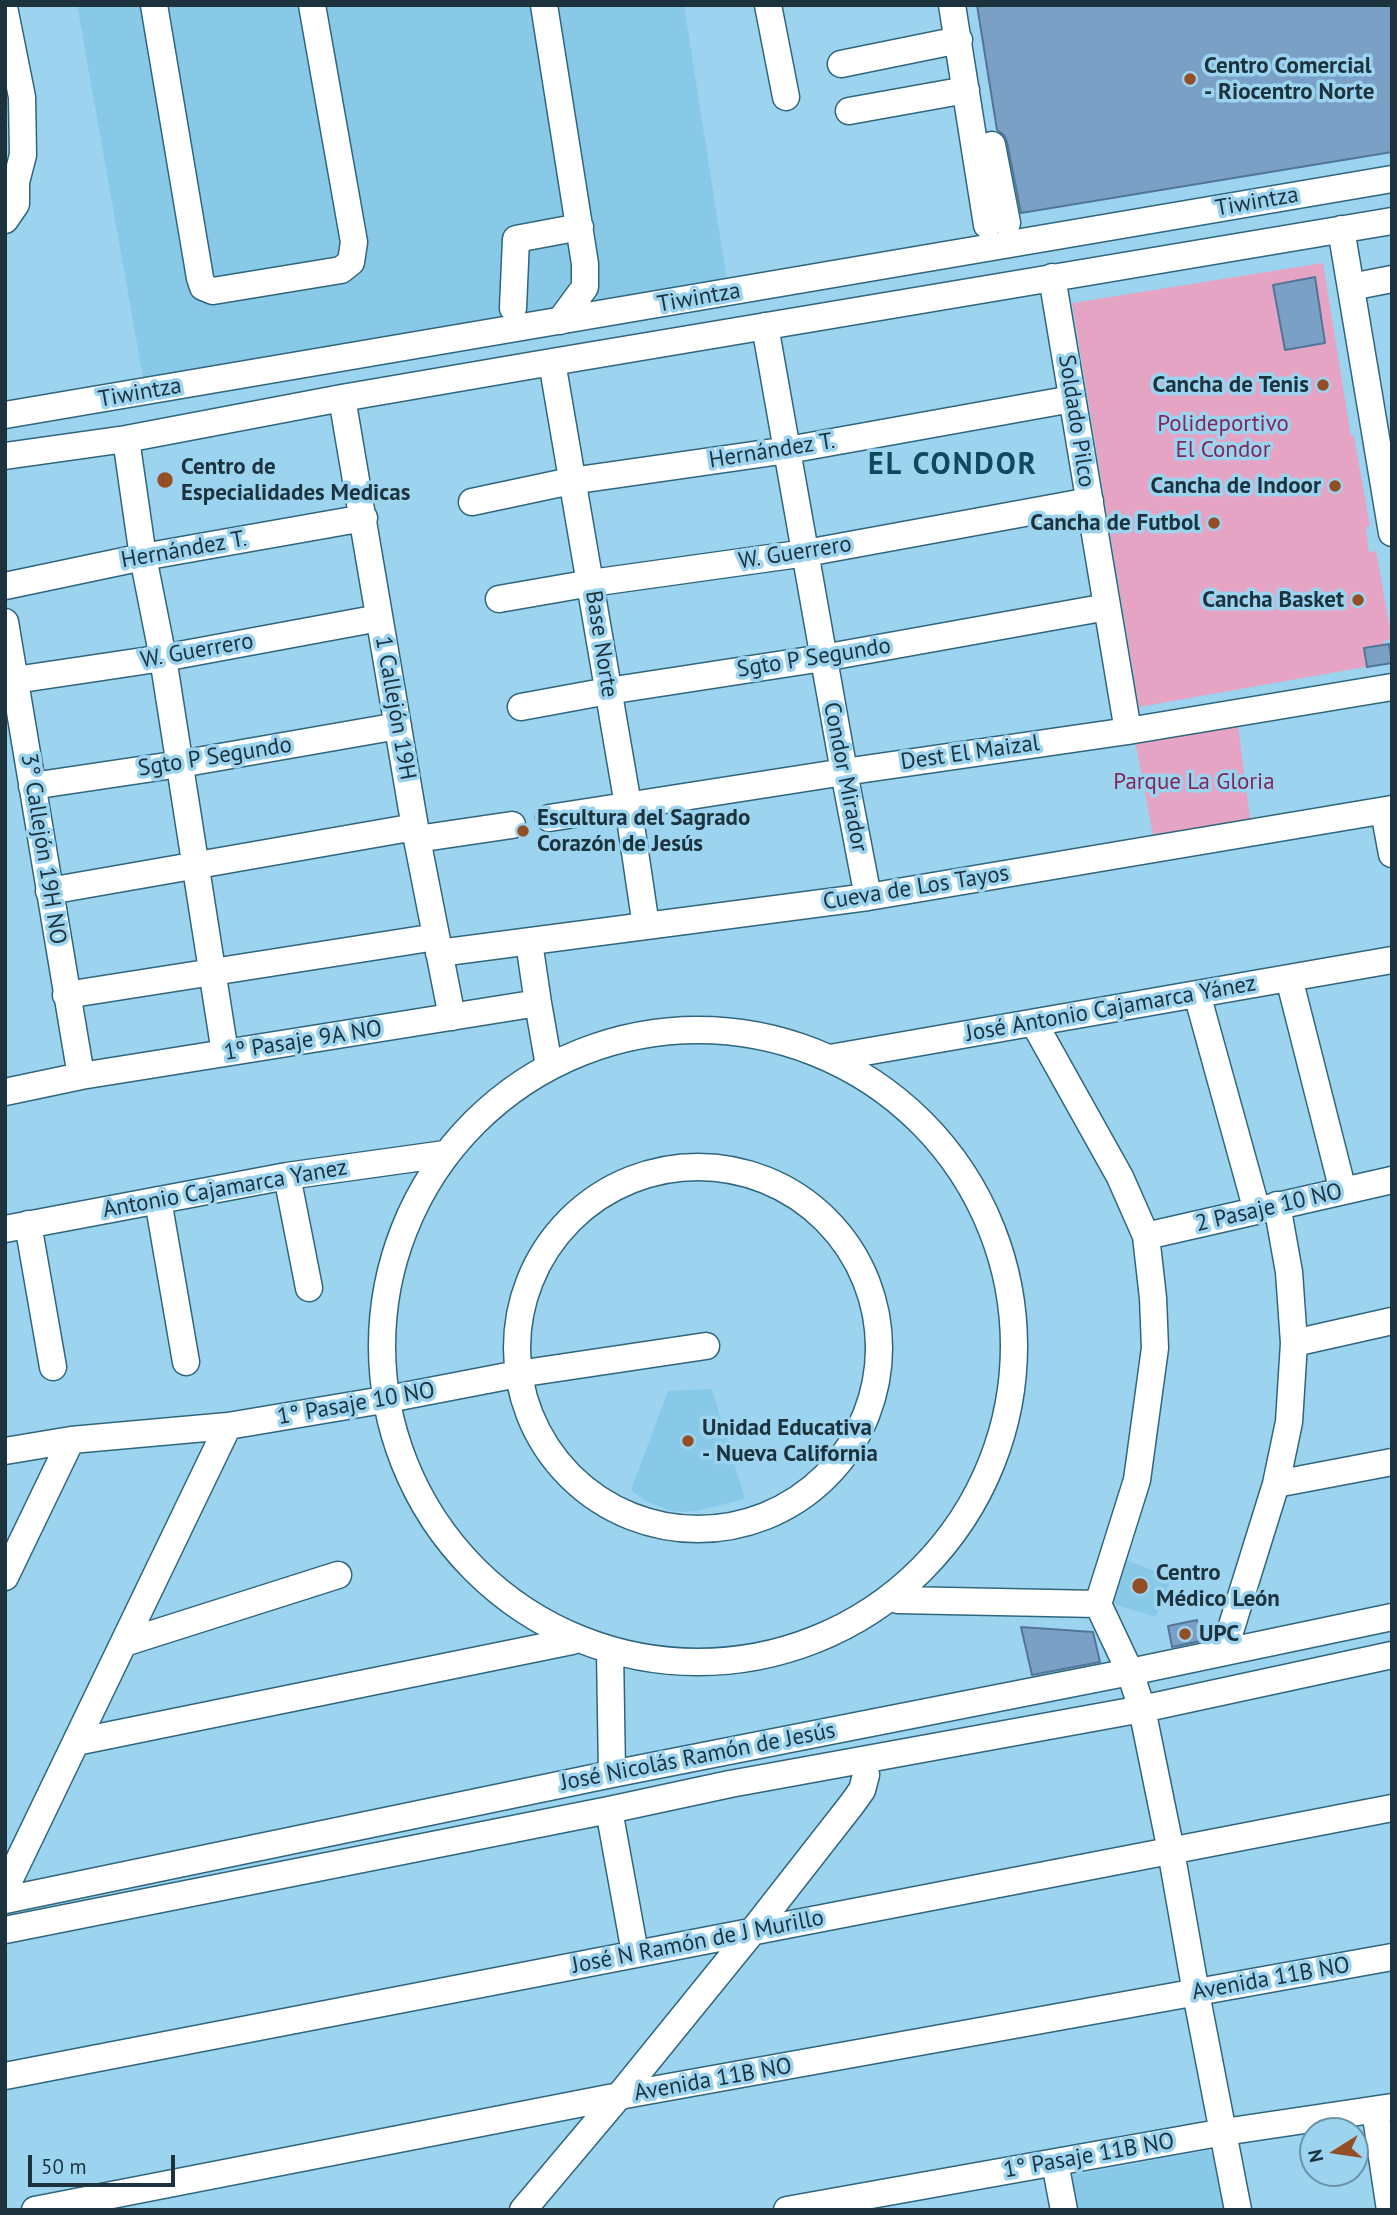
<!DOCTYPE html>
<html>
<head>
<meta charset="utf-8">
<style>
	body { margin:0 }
	#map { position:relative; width:1397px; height:2215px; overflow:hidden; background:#9cd4ef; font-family:"PT Sans",sans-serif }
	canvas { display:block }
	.frame { position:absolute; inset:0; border:7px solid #1c323d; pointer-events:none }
	.north { position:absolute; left:1299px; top:2117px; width:70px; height:70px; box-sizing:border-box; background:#9cd4ef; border:2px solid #6993a8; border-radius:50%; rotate:258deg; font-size:19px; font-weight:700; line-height:28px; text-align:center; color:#1c323d }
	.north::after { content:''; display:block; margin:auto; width:24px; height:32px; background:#944e25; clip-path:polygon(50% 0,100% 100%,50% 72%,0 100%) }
	.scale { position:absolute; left:28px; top:2155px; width:147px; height:32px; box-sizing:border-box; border:4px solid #1c323d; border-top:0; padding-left:9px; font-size:21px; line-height:24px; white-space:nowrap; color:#1c323d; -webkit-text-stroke:5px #9cd4ef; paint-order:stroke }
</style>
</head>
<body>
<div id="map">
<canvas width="1397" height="2215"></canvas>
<div class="frame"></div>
<div class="north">N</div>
<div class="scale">50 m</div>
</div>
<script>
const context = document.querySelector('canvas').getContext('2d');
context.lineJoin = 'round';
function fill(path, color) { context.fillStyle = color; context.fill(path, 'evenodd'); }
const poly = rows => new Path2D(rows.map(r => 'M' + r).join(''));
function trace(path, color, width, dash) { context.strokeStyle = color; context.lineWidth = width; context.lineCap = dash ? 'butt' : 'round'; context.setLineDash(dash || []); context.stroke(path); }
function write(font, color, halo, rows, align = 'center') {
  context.font = font + ' "PT Sans",sans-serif'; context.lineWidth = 7; context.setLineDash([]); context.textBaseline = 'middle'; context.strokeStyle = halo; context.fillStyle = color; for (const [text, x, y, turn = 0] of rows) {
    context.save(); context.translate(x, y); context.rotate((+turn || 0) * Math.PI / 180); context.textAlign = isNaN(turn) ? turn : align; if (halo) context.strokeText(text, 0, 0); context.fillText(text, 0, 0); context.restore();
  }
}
fill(poly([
	[77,5,684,5,728,287,145,389],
	[712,1389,745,1499,697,1511,682,1512,668,1510,646,1501,631,1490,668,1391],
	[1127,1560,1172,1578,1156,1617,1110,1603,1107,1593],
	[1209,2150,1221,2163,1229,2210,1063,2210,1056,2178]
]), '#89c9e8');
fill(poly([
	[1323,263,1351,436,1354,436,1370,526,1366,527,1369,552,1376,551,1392,639,1384,641,1387,663,1139,707,1072,303],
	[1237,719,1251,825,1154,840,1134,735]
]), '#e5a4c4');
const building = poly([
	[977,5,1392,5,1392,152,1021,213,1007,142,1004,135,997,130,977,5],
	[1315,277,1325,343,1285,350,1273,285,1315,277],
	[1389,644,1392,663,1367,667,1364,648,1389,644],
	[1197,1620,1201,1641,1172,1647,1168,1626,1197,1620],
	[1021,1627,1093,1632,1100,1662,1032,1675,1021,1627]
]);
fill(building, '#7ba0c5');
trace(building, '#527598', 2);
const minor = poly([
	[154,5,200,278,203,287,213,291,341,270,351,262,354,242,312,5],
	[544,5,585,264,585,287,560,321],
	[768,5,786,97],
	[952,5,987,225],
	[5,12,22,97,23,155,16,182,16,204,5,220],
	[841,64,959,40],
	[849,111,966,90],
	[992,145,1007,223],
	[1341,229,1392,533],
	[1052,277,1128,731],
	[1351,287,1392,279],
	[513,308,516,239,580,227],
	[765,326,844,772,868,897],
	[552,362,628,805,646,926],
	[342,398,417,839,452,1017],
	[5,415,1392,179],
	[126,439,143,557,163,658,225,1053],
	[5,456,126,439,342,398,552,362,1392,221],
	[472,502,571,481,788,450,1072,399],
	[5,586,143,557,364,518],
	[499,599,591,583,806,553,1090,501],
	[5,622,81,1076],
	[15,680,163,658,379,618],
	[521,707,608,691,823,658,1107,607],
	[32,786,180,764,398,726],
	[1384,811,1392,854],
	[549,818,844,772,1128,731,1392,687],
	[417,839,512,825],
	[49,891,415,827],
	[529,942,538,1003],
	[439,953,868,897,1392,809],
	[1289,978,1343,1191],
	[1197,994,1257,1211],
	[66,995,436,937],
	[1034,1023,1120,1177,1146,1236,1153,1298,1155,1348,1137,1480,1098,1604,1130,1672,1142,1709,1171,1851,1196,1993,1238,2210],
	'382 1346a316 316 0 1 1 632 0a316 316 0 1 1-632 0Z',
	[830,1058,1392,960],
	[5,1092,81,1076,538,1003,549,1066],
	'517 1348a181 181 0 1 1 362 0a181 181 0 1 1-362 0Z',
	[287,1176,309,1288],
	[158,1200,186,1362],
	[28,1224,53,1367],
	[5,1229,287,1176,445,1154],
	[1146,1236,1392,1180],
	[1294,1343,1392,1321],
	[5,1451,71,1440,228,1426,383,1400,518,1374,706,1346],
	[1276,1484,1392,1462],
	[5,1577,71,1440],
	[898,1600,1098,1604],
	[124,1643,338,1575],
	[610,1650,612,1774],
	[1224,1651,1276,1484,1289,1422,1294,1343,1289,1272,1277,1205],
	[76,1742,572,1641],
	[609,1810,635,1953],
	[5,1889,228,1426],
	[5,1900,612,1774,1130,1672,1392,1617],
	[5,1930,609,1810,730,1784,1142,1709,1392,1655],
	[5,2076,1392,1808],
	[1375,2110,1390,2210],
	[1055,2163,1064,2210],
	[35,2210,619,2096,1392,1957],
	[523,2210,619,2096,752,1932,852,1804,862,1790,866,1775,864,1760],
	[787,2210,1224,2132,1392,2107]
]);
trace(minor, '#30667d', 29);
trace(minor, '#fff', 26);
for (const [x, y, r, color] of [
	[1190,79,7,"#944e25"],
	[1323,385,7,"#944e25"],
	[165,480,9,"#944e25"],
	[1335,486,7,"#944e25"],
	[1214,523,7,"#944e25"],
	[1358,600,7,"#944e25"],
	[523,831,7,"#944e25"],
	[688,1441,7,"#944e25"],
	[1140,1586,9,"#944e25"],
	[1185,1634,7,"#944e25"]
]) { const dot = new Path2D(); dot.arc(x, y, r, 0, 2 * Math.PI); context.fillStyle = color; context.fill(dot); trace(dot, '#9cd4ef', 2.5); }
write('bold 23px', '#1c323d', '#9cd4ef', [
	["Centro Comercial",1204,66],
	["- Riocentro Norte",1204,92],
	["Cancha de Tenis",1309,385,"right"],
	["Centro de",181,467],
	["Especialidades Medicas",181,493],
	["Cancha de Indoor",1321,486,"right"],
	["Cancha de Futbol",1200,523,"right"],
	["Cancha Basket",1344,600,"right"],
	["Escultura del Sagrado",537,818],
	["Corazón de Jesús",537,844],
	["Unidad Educativa",702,1428],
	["- Nueva California",702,1454],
	["Centro",1156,1573],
	["Médico León",1156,1599],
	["UPC",1199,1634]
], 'left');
write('23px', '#1c323d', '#9cd4ef', [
	["Tiwintza",1257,202,-10],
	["Tiwintza",699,298,-10],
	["Tiwintza",140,393,-10],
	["Soldado Pilco",1076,421,81],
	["Hernández T.",772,451,-9],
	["Hernández T.",184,550,-10],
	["W. Guerrero",795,553,-9],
	["Base Norte",601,644,81],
	["W. Guerrero",197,651,-10],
	["Sgto P Segundo",814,658,-9],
	["1 Callejón 19H",395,708,80],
	["Dest El Maizal",970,753,-8],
	["Sgto P Segundo",215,757,-9],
	["Condor Mirador",845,777,79],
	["3° Callejón 19H NO",43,849,81],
	["Cueva de Los Tayos",916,888,-9],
	["José Antonio Cajamarca Yánez",1111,1009,-10],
	["1º Pasaje 9A NO",303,1041,-9],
	["Antonio Cajamarca Yanez",225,1189,-10],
	["2 Pasaje 10 NO",1269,1208,-13],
	["1° Pasaje 10 NO",356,1404,-10],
	["José Nicolás Ramón de Jesús",698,1757,-11],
	["José N Ramón de J Murillo",698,1942,-11],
	["Avenida 11B NO",1271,1979,-10],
	["Avenida 11B NO",713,2080,-10],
	["1° Pasaje 11B NO",1089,2156,-10]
]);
write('23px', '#81285b', '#9cd4ef', [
	["Polideportivo",1223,424],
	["El Condor",1223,450],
	["Parque La Gloria",1194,782]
]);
context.letterSpacing = '2px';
write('bold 30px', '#0f4960', '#9cd4ef', [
	["EL CONDOR",953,465]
]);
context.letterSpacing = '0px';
</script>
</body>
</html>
